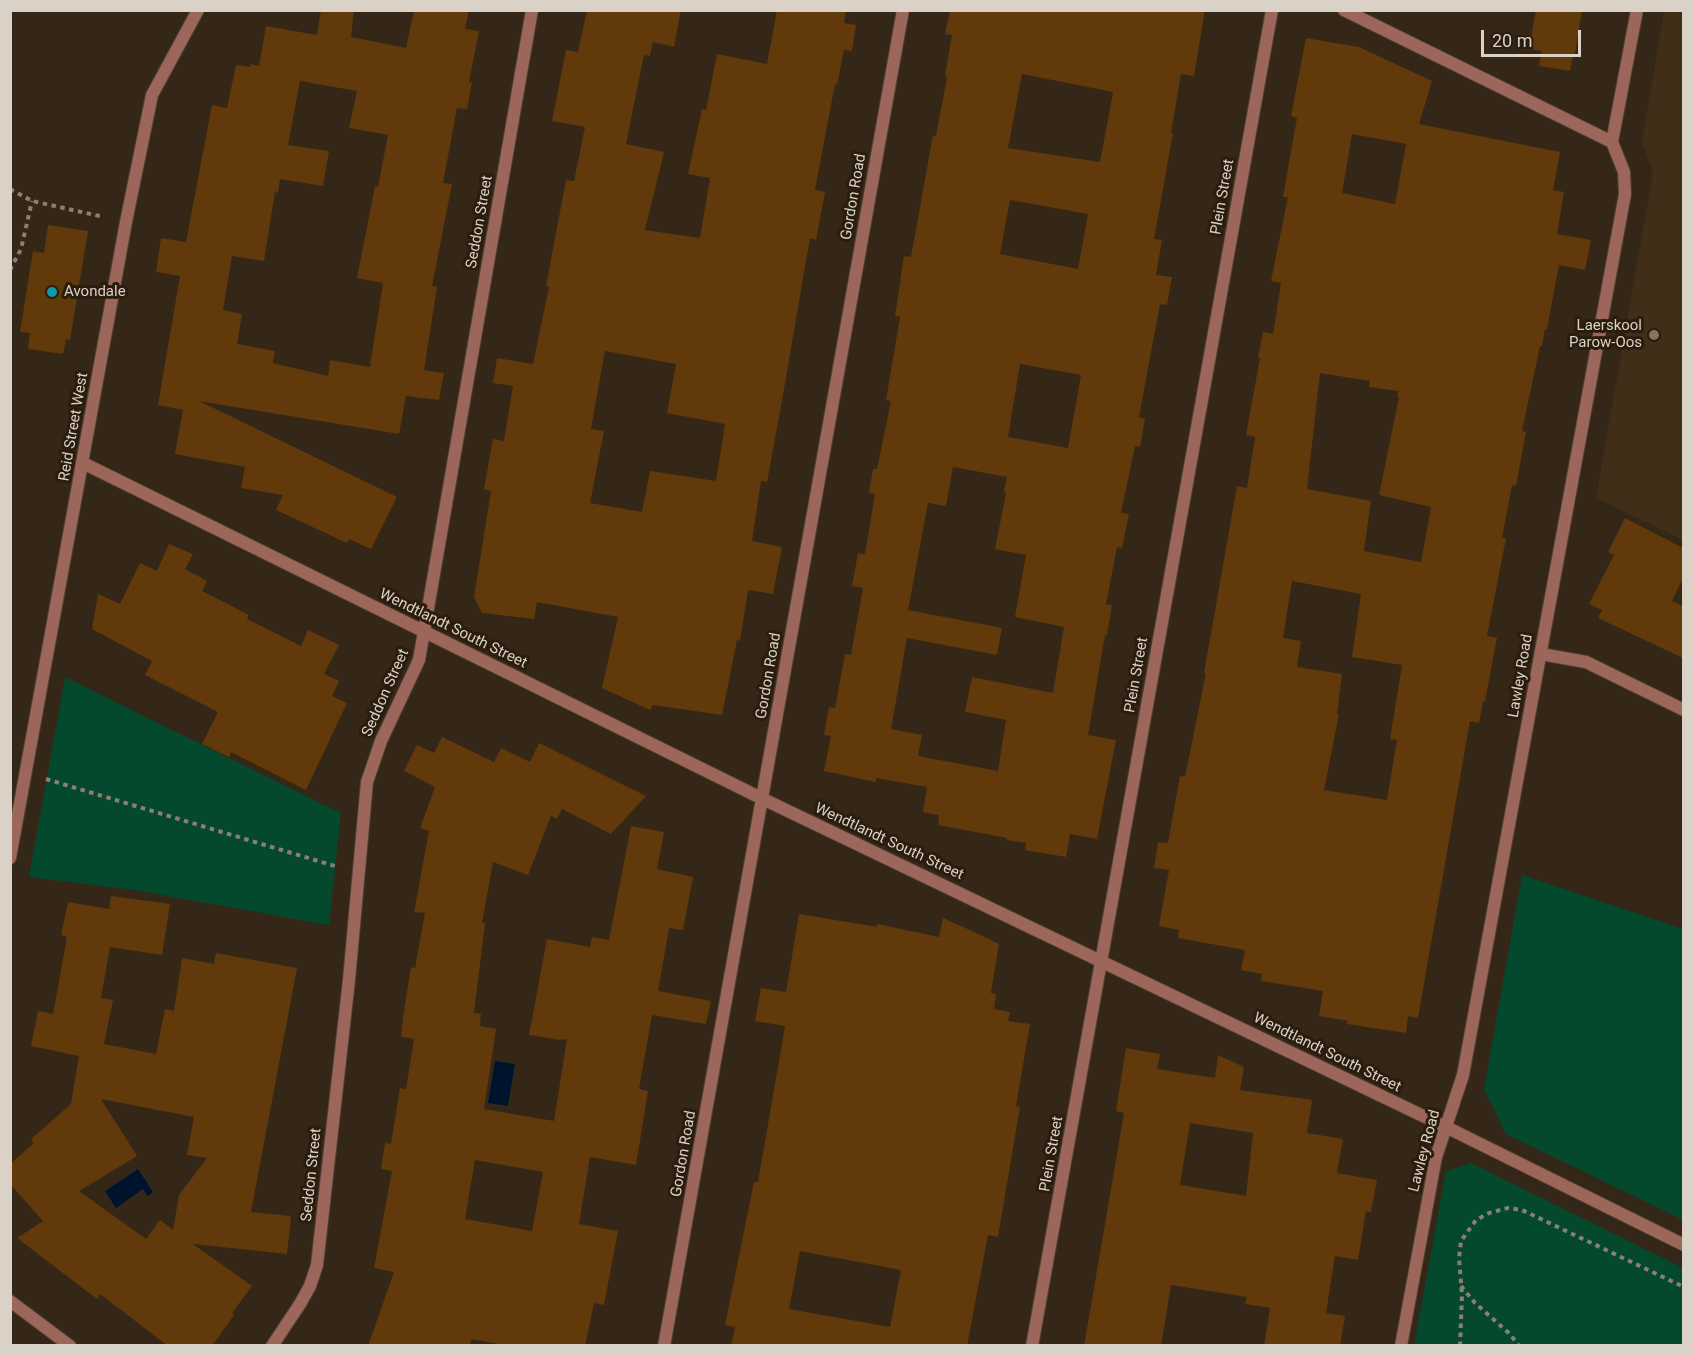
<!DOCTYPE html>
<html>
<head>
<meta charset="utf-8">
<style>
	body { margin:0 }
	#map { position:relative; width:1694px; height:1356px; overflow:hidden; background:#352717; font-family:Roboto,sans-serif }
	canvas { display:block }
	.frame { position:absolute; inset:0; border:12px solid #dad1c7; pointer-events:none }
	.scale { position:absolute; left:1481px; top:30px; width:100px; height:27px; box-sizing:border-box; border:3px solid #dad1c7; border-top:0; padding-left:8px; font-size:18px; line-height:21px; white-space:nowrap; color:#dad1c7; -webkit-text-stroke:4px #2b1d0d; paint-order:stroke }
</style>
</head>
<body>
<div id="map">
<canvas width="1694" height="1356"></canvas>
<div class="frame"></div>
<div class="scale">20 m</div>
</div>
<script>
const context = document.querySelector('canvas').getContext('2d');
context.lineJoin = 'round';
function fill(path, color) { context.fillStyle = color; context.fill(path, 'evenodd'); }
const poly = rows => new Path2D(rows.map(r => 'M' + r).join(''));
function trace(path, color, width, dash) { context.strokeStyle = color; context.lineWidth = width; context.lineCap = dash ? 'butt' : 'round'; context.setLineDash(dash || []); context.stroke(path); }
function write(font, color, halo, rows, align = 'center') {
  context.font = font + ' Roboto,sans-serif'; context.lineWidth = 6; context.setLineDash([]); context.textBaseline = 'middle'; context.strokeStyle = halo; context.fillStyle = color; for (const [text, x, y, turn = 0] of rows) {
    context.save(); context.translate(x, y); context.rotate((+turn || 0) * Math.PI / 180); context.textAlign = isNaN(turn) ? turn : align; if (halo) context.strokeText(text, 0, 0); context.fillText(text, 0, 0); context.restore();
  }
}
fill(poly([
	[1664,11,1684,11,1683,540,1596,498,1653,173,1642,141]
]), '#402e18');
fill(poly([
	[65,677,332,809,341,812,329,925,134,890,29,877],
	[1522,875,1683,929,1683,1220,1506,1134,1484,1089],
	[1471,1163,1683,1268,1683,1345,1414,1345,1446,1171]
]), '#04482d');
fill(poly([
	[495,1061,515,1064,508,1106,488,1103],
	[138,1169,153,1192,148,1196,143,1189,116,1208,105,1191]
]), '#00132c');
fill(poly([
	[321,10,354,10,351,37,406,48,414,10,469,10,465,29,479,31,469,82,472,82,467,109,457,108,443,183,452,184,432,286,437,287,424,370,444,373,439,400,406,396,399,434,199,401,397,497,371,549,349,539,347,543,276,510,283,495,241,488,245,467,175,454,183,410,158,405,180,276,156,272,161,238,186,242,212,105,227,108,236,65,250,67,250,64,259,66,266,26,317,35],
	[300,81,357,91,349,128,388,135,378,187,375,186,357,278,383,283,370,367,330,360,328,376,273,363,275,351,237,344,242,314,223,310,232,256,264,261,275,192,278,193,280,179,323,186,329,151,288,145],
	[587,10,681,10,674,47,653,42,650,56,644,55,626,144,664,152,645,230,700,238,710,178,688,174,702,109,706,110,717,54,767,64,777,10,846,10,844,23,856,25,852,51,844,50,837,85,835,84,815,190,825,192,816,240,810,238,781,406,767,482,761,481,752,541,782,547,773,594,748,590,740,641,737,640,722,715,653,705,650,710,602,688,618,617,537,602,534,619,482,613,474,597,491,491,484,489,493,439,504,441,513,386,493,383,497,358,533,364,549,287,546,286,566,180,574,181,585,127,552,121,566,50,578,52],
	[605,351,676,364,667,413,725,424,716,481,650,471,642,512,590,503,604,431,591,429],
	[950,10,1205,10,1194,76,1181,74,1171,133,1173,133,1154,239,1162,240,1156,275,1172,277,1167,305,1160,304,1139,417,1145,419,1140,447,1135,446,1121,513,1129,514,1122,548,1117,547,1106,604,1112,605,1107,635,1105,635,1088,735,1116,740,1097,839,1070,834,1066,857,1025,850,1026,843,1007,840,1007,838,938,825,939,815,923,812,927,787,876,778,876,782,824,771,831,736,824,735,829,707,835,708,845,654,851,655,863,588,852,586,858,553,865,554,875,494,869,493,873,469,877,469,891,401,886,400,900,317,895,316,904,256,911,257,933,135,936,136,947,77,945,76,952,35,945,34],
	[1022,74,1113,92,1100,162,1008,148],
	[1010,200,1088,214,1078,269,1000,254],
	[1020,364,1081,375,1068,448,1008,437],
	[953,467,1007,477,1004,492,1006,493,995,549,1026,555,1015,617,1064,627,1053,693,972,677,965,712,1006,720,998,771,918,756,922,735,891,729,907,638,997,655,1002,628,908,610,928,503,946,506],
	[1536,10,1582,10,1575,54,1573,54,1570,71,1539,66,1542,51,1529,49],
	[1306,38,1359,47,1432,81,1419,124,1560,152,1553,190,1564,192,1557,234,1591,240,1585,270,1559,265,1547,329,1545,329,1542,346,1540,346,1522,431,1526,432,1516,486,1512,485,1502,538,1506,538,1487,636,1497,638,1485,701,1483,701,1479,723,1470,721,1418,1018,1408,1016,1406,1033,1347,1024,1348,1021,1319,1016,1323,991,1261,981,1262,974,1241,970,1245,950,1178,938,1179,930,1159,926,1169,870,1154,868,1158,842,1168,843,1180,776,1185,777,1206,673,1204,673,1237,486,1247,488,1255,437,1246,435,1260,358,1258,357,1263,332,1273,334,1281,283,1271,281,1288,197,1283,197,1297,118,1291,116],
	[1352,134,1406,144,1395,204,1342,193],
	[1320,373,1370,381,1369,387,1398,391,1397,397,1399,397,1379,495,1431,507,1421,562,1364,551,1371,501,1307,489],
	[1292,581,1361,594,1352,657,1402,665,1390,739,1397,740,1387,800,1324,790,1339,714,1337,714,1342,674,1297,667,1301,641,1283,638],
	[48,225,88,231,70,340,66,339,63,354,28,349,30,333,20,332,33,251,44,253],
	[1625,518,1683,548,1683,578,1672,601,1683,606,1683,658,1598,618,1602,610,1589,604,1614,555,1608,552],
	[169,544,193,554,185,569,207,581,202,591,249,615,247,619,301,646,308,630,339,645,324,674,339,681,332,696,347,703,306,790,231,752,229,757,202,744,218,712,145,675,152,661,92,629,98,594,120,604,140,563,157,571],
	[442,737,494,762,501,748,530,762,539,743,646,796,611,834,562,809,557,819,551,816,528,875,493,862,482,923,485,923,474,1013,481,1014,480,1026,496,1029,484,1109,554,1121,567,1039,560,1040,529,1035,547,939,590,947,592,937,609,940,631,826,664,832,657,869,693,877,683,930,669,928,658,991,711,1001,706,1024,652,1015,639,1089,648,1091,636,1165,590,1157,579,1224,618,1231,604,1305,594,1303,585,1346,511,1346,471,1339,470,1346,368,1346,394,1272,374,1268,392,1171,381,1169,385,1143,391,1144,400,1088,406,1089,414,1039,401,1037,403,1017,411,967,415,968,425,913,414,912,429,831,420,828,435,787,404,771,417,745,434,753],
	[475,1160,543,1172,532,1231,465,1219],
	[111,896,170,904,162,955,110,947,101,998,113,1000,104,1044,156,1054,165,1009,174,1011,182,958,214,964,216,953,297,968,251,1212,291,1216,287,1254,193,1244,252,1286,232,1313,234,1315,212,1346,168,1346,100,1294,97,1299,17,1238,43,1221,10,1184,10,1164,34,1143,31,1139,71,1104,79,1056,31,1046,38,1011,53,1014,67,937,61,935,68,902,109,909],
	[101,1099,194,1117,187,1155,207,1158,179,1195,173,1230,160,1220,146,1239,79,1191,137,1156],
	[799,914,877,927,877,924,939,937,943,918,972,931,999,944,991,993,996,994,994,1009,1010,1012,1008,1021,1030,1024,1016,1106,1020,1107,998,1237,988,1235,967,1346,731,1346,735,1327,725,1325,754,1182,758,1182,785,1026,755,1021,761,988,786,992],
	[800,1251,901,1270,890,1327,789,1309],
	[1126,1048,1160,1054,1157,1069,1215,1078,1218,1055,1244,1067,1240,1090,1312,1100,1307,1133,1343,1139,1337,1173,1377,1180,1371,1212,1366,1211,1358,1260,1335,1256,1326,1313,1345,1316,1340,1346,1264,1346,1270,1308,1245,1304,1247,1297,1171,1285,1161,1346,1084,1346,1124,1113,1116,1111],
	[1190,1123,1253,1133,1246,1196,1180,1185]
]), '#61390a');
const minor = poly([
	[1344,10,1612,142],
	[83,463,763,799,1446,1127,1684,1245],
	[1541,654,1586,662,1684,710],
	[10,858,126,222,152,95,198,10],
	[10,1301,70,1346],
	[272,1346,300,1304,310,1286,317,1265,349,980,367,782,381,741,419,660,532,10],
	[664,1346,903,10],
	[1032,1346,1272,10],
	[1401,1346,1436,1157,1463,1075,1625,194,1624,172,1612,142,1637,10]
]);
trace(minor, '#4f4233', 14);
trace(poly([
	[10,189,32,201,104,217],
	[10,270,21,249,32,201],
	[46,779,338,867],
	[1461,1286,1475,1303,1510,1334,1519,1346],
	[1460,1346,1462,1295,1459,1258,1461,1241,1476,1220,1489,1213,1508,1208,1522,1210,1684,1287]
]), '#8b7f72', 4, [4.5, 4.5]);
trace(minor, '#9c665b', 12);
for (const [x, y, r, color] of [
	[52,292,6,"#0f9aa8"],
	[1654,335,6,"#8d6e63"]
]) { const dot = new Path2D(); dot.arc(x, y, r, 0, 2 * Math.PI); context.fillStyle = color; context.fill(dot); trace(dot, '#2b1d0d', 2); }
write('15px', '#dad1c7', '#2b1d0d', [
	["Gordon Road",854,197,-80],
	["Plein Street",1223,197,-80],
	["Seddon Street",480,222,-80],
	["Reid Street West",74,427,-80],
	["Wendtlandt South Street",453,629,26],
	["Plein Street",1137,675,-80],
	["Gordon Road",769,676,-80],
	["Lawley Road",1521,676,-80],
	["Seddon Street",386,693,-66],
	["Wendtlandt South Street",889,842,25],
	["Wendtlandt South Street",1327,1053,26],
	["Lawley Road",1425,1151,-75],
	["Gordon Road",684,1154,-80],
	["Plein Street",1052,1154,-80],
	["Seddon Street",312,1175,-84]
]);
write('15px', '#dad1c7', '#2b1d0d', [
	["Avondale",64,292],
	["Laerskool",1642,326,"right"],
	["Parow-Oos",1642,343,"right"]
], 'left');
</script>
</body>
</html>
